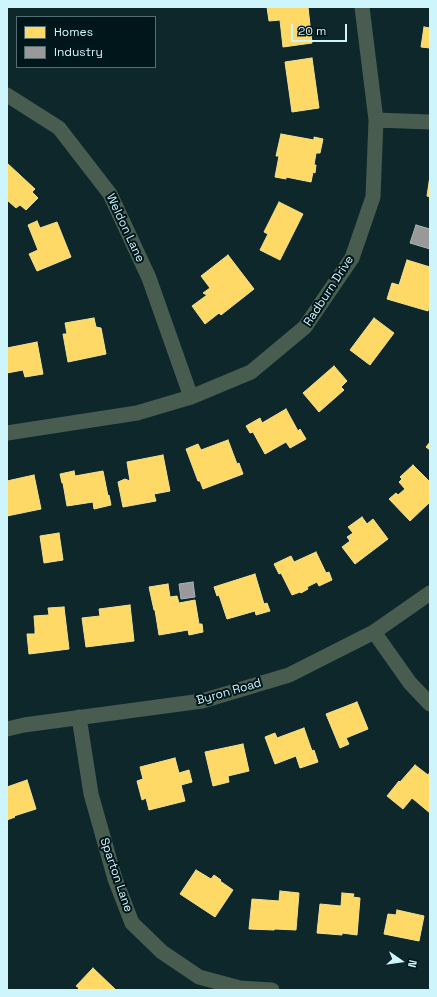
<!DOCTYPE html>
<html>
<head>
<meta charset="utf-8">
<style>
	body { margin:0 }
	#map { position:relative; width:437px; height:997px; overflow:hidden; background:#0e272a; font-family:"Space Grotesk",sans-serif }
	canvas { display:block }
	.frame { position:absolute; inset:0; border:8px solid #cff5fc; pointer-events:none }
	.legend { position:absolute; left:16px; top:16px; width:140px; height:52px; box-sizing:border-box; background:#00161a; border:1px solid #536f74; margin:0; padding:5px 7px; list-style:none; font-size:12px; color:#cff5fc }
	.legend li { display:flex; align-items:center; gap:8px; height:20px }
	.legend b { width:20px; border:1px solid #536f74 }
	.north { position:absolute; left:381px; top:941px; width:40px; height:40px; -webkit-text-stroke:3px #00161a; paint-order:stroke; rotate:103deg; font-size:11px; font-weight:700; line-height:16px; text-align:center; color:#cff5fc }
	.north::after { content:''; display:block; margin:auto; width:14px; height:18px; background:#cff5fc; clip-path:polygon(50% 0,100% 100%,50% 72%,0 100%) }
	.scale { position:absolute; left:291px; top:24px; width:56px; height:18px; box-sizing:border-box; border:2px solid #cff5fc; border-top:0; padding-left:5px; font-size:12px; line-height:14px; white-space:nowrap; color:#cff5fc; -webkit-text-stroke:3px #00161a; paint-order:stroke }
</style>
</head>
<body>
<div id="map">
<canvas width="437" height="997"></canvas>
<div class="frame"></div>
<ul class="legend">
<li><b style="height:11px;background:#ffd966"></b>Homes</li>
<li><b style="height:11px;background:#999"></b>Industry</li>
</ul>
<div class="north">N</div>
<div class="scale">20 m</div>
</div>
<script>
const context = document.querySelector('canvas').getContext('2d');
context.lineJoin = 'round';
function fill(path, color) { context.fillStyle = color; context.fill(path, 'evenodd'); }
const poly = rows => new Path2D(rows.map(r => 'M' + r).join(''));
function trace(path, color, width, dash) { context.strokeStyle = color; context.lineWidth = width; context.lineCap = dash ? 'butt' : 'round'; context.setLineDash(dash || []); context.stroke(path); }
function write(font, color, halo, rows, align = 'center') {
  context.font = font + ' "Space Grotesk",sans-serif'; context.lineWidth = 4; context.setLineDash([]); context.textBaseline = 'middle'; context.strokeStyle = halo; context.fillStyle = color; for (const [text, x, y, turn = 0] of rows) {
    context.save(); context.translate(x, y); context.rotate((+turn || 0) * Math.PI / 180); context.textAlign = isNaN(turn) ? turn : align; if (halo) context.strokeText(text, 0, 0); context.fillText(text, 0, 0); context.restore();
  }
}
const homes = poly([
	[267,7,308,7,312,43,283,47,280,20,269,21,267,7],
	[424,27,430,28,430,48,421,47,424,27],
	[312,58,319,108,292,112,285,62,312,58],
	[281,134,314,140,314,137,323,139,320,153,316,153,314,165,316,165,315,173,313,172,311,182,286,177,286,179,275,177,279,156,276,156,281,134],
	[7,163,35,189,32,192,38,198,26,210,20,205,16,208,7,200,7,163],
	[430,176,430,197,427,196,430,176],
	[279,202,303,214,280,260,260,250,268,234,264,232,279,202],
	[37,221,40,228,57,222,71,257,37,271,29,254,38,250,28,225,37,221],
	[228,255,254,289,221,315,219,313,205,324,192,306,207,295,203,293,210,288,201,276,228,255],
	[407,260,430,267,430,303,428,311,387,299,392,283,399,285,407,260],
	[94,318,96,327,101,328,106,354,68,362,63,334,67,334,65,323,94,318],
	[374,318,394,333,370,365,350,350,374,318],
	[37,342,43,374,25,377,23,370,7,373,7,348,37,342],
	[334,366,347,381,341,387,344,390,319,412,303,393,334,366],
	[286,409,298,431,300,429,306,439,290,448,286,442,265,454,253,432,250,433,246,426,260,418,262,423,286,409],
	[228,440,237,464,239,463,243,474,203,489,200,481,198,481,186,449,198,444,201,450,228,440],
	[430,442,430,450,426,447,430,442],
	[163,455,170,491,154,494,156,501,123,507,118,482,125,479,130,481,127,462,163,455],
	[413,465,430,482,430,502,410,521,389,499,396,493,398,495,405,489,399,482,402,479,400,477,413,465],
	[74,471,75,476,103,471,108,496,109,495,111,505,94,509,93,502,67,506,63,483,62,483,60,474,74,471],
	[34,475,41,509,7,516,7,481,34,475],
	[362,517,367,524,373,519,388,539,355,564,342,547,350,541,347,537,353,533,348,527,362,517],
	[59,533,63,560,44,563,40,536,59,533],
	[316,552,326,573,329,572,332,580,319,586,317,582,307,587,308,589,301,593,300,592,292,595,281,573,279,574,274,564,291,556,294,562,316,552],
	[255,574,264,604,267,603,270,611,256,615,255,611,227,619,219,595,217,596,214,587,255,574],
	[168,584,170,597,177,596,179,603,195,600,199,624,202,624,203,632,189,635,188,630,159,635,155,610,154,610,149,587,168,584],
	[130,605,134,641,86,647,82,618,100,616,99,609,130,605],
	[64,607,69,649,29,654,27,634,35,634,35,629,34,616,49,615,48,608,64,607],
	[357,702,368,729,346,738,349,744,340,748,326,714,357,702],
	[304,728,312,751,314,750,318,762,300,768,296,756,275,764,265,737,275,733,277,738,304,728],
	[243,744,249,771,228,776,229,782,213,786,205,752,243,744],
	[175,758,179,773,189,770,192,782,181,785,185,801,149,810,146,798,142,800,137,781,143,779,140,767,175,758],
	[415,765,428,775,430,772,430,813,412,798,403,809,387,796,399,781,400,782,415,765],
	[27,780,36,809,14,816,15,817,7,820,7,787,27,780],
	[196,870,211,879,214,875,221,880,220,881,233,890,215,917,180,894,196,870],
	[280,891,299,893,296,930,275,929,274,930,249,929,252,899,279,901,280,891],
	[342,893,354,894,353,897,360,898,357,935,342,933,342,935,317,933,320,904,341,906,342,893],
	[397,910,424,916,419,941,384,934,388,914,396,915,397,910],
	[93,968,116,990,77,990,79,988,76,986,93,968]
]);
fill(homes, '#ffd966');
trace(homes, '#f1e193', 1);
const industry = poly([
	[416,225,430,229,430,249,410,243,416,225],
	[193,582,195,597,181,599,179,584,193,582]
]);
fill(industry, '#999');
trace(industry, '#a9b5b7', 1);
trace(poly([
	[7,95,59,128,110,194,149,278,191,397],
	[376,120,430,122],
	[7,433,137,413,191,397,251,372,305,327,352,258,373,197,376,120,362,7],
	[374,632,410,683,430,704],
	[79,717,91,794,115,879,132,923,162,952,199,977,240,988,272,990],
	[7,729,24,725,202,701,289,675,374,632,430,593]
]), '#485c4f', 15);
write('12px', '#cff5fc', '#00161a', [
	["Weldon Lane",125,228,65],
	["Radburn Drive",329,291,-57],
	["Byron Road",229,692,-16],
	["Sparton Lane",116,875,71]
]);
</script>
</body>
</html>
